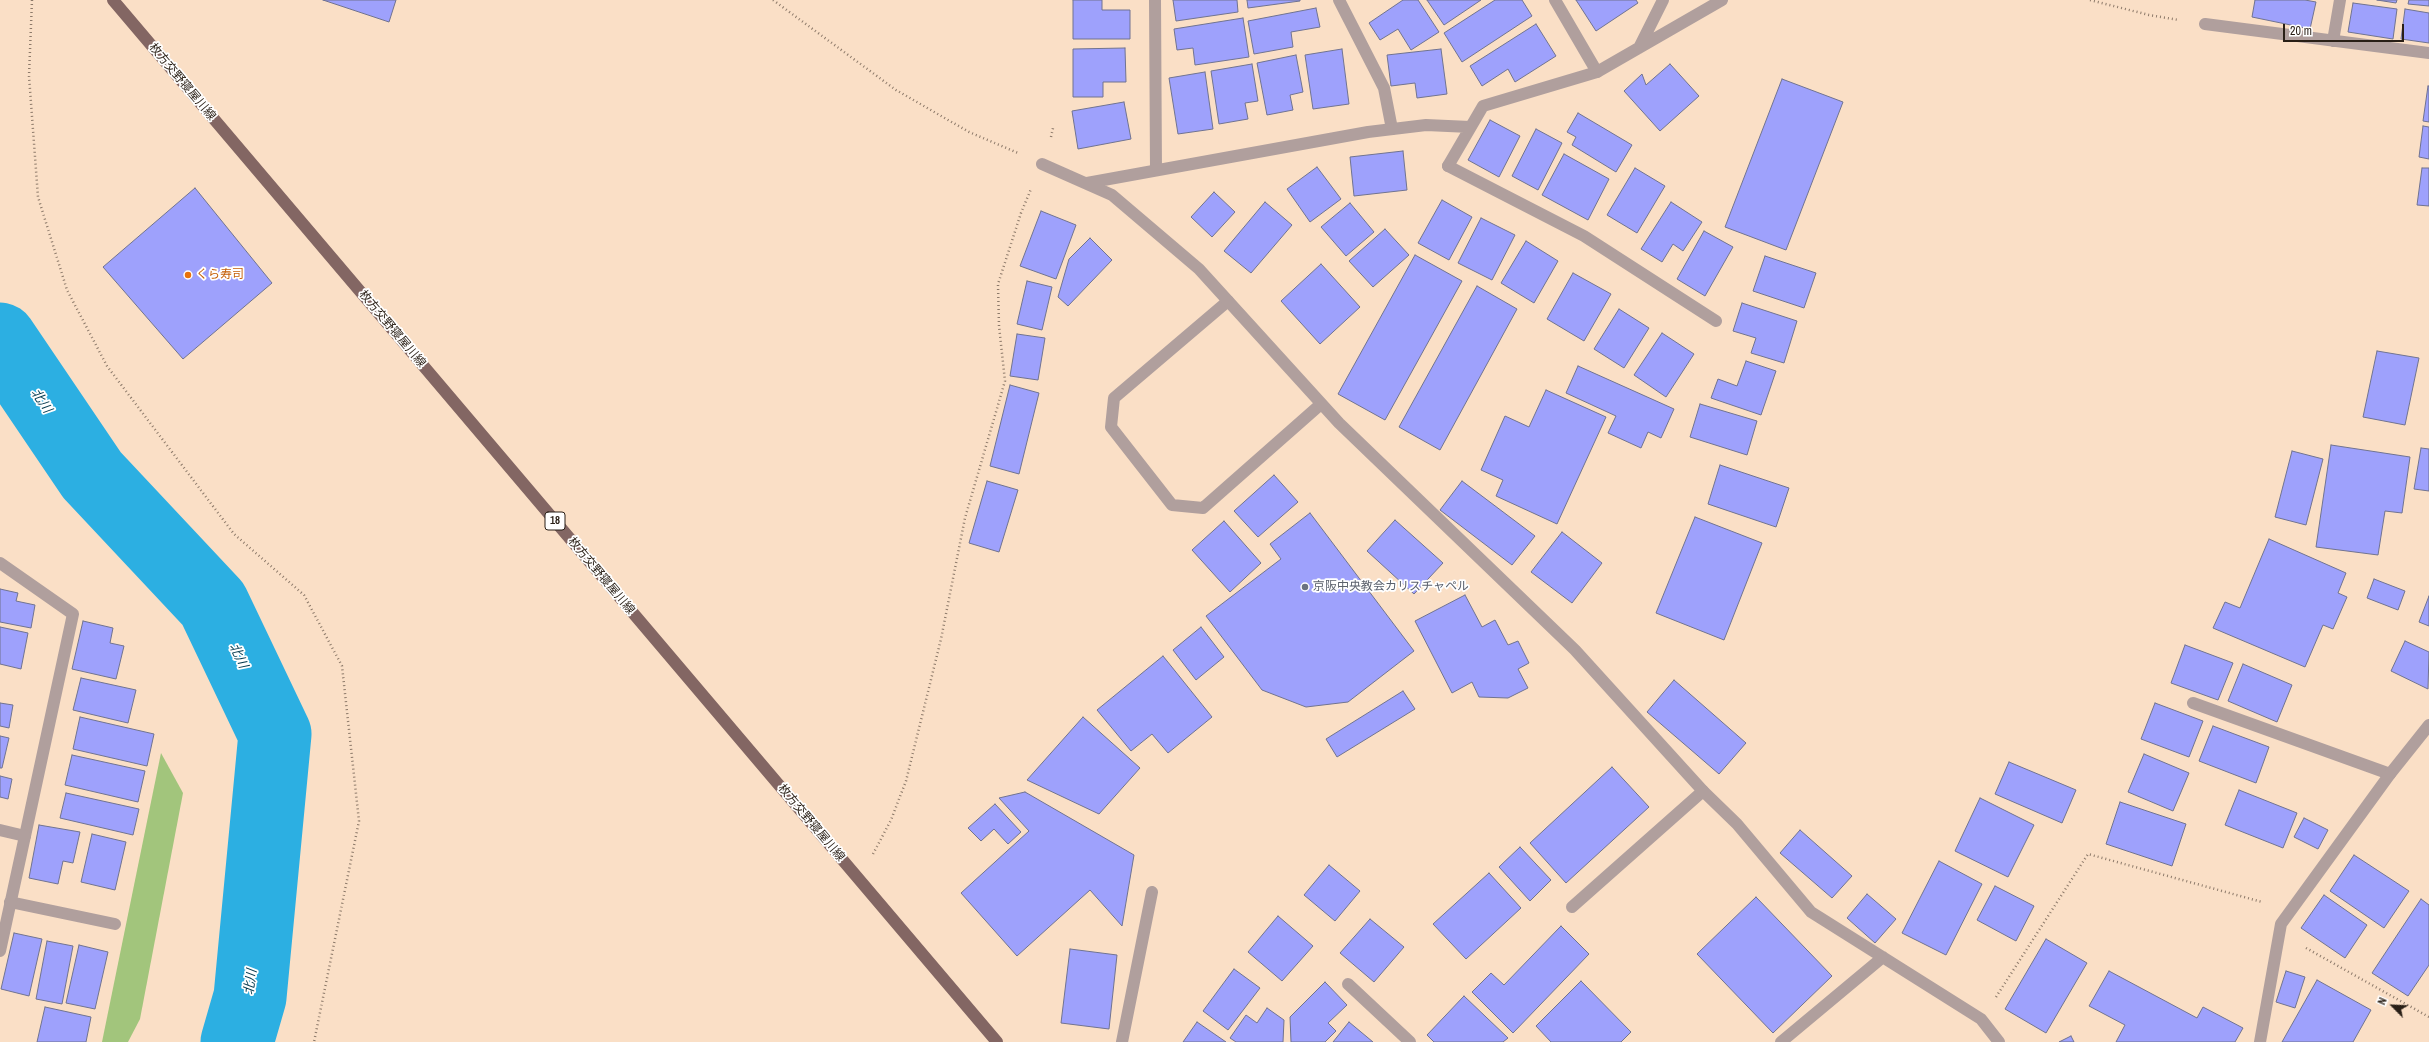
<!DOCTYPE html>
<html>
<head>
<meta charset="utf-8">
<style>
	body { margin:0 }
	#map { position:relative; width:2429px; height:1042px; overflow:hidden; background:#fadfc6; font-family:"Archivo Narrow",sans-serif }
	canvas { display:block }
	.north { position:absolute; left:2373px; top:986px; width:40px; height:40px; -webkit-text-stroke:3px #fff; paint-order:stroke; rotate:294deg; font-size:11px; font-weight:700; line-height:16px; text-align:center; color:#291f16 }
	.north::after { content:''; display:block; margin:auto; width:14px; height:18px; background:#291f16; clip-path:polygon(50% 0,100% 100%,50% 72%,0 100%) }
	.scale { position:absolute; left:2283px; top:24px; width:121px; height:18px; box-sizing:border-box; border:2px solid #291f16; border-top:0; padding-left:5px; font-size:12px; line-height:14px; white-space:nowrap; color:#291f16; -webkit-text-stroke:3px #fff; paint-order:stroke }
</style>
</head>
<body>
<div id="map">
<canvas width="2429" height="1042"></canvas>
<div class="north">N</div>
<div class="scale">20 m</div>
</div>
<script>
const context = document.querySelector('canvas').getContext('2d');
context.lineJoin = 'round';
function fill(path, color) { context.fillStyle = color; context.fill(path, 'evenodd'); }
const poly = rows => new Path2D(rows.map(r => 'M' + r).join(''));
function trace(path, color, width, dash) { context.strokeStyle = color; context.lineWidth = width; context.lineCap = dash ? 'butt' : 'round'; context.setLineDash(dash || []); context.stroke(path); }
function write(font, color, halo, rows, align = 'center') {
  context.font = font + ' "Archivo Narrow","Noto Sans JP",sans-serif'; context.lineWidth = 3.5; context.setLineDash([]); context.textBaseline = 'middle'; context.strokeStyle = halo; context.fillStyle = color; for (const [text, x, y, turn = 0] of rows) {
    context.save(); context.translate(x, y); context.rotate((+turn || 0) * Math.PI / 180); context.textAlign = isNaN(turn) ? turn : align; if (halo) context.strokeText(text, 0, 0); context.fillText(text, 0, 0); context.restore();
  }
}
fill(poly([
	[161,753,183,793,140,1019,128,1042,102,1042]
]), '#a2c57c');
trace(poly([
	[0,339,92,475,213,604,275,734,250,997,237,1042]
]), '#2cafe2', 73);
const building = poly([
	[323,0,396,0,389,22,323,0],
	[1073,0,1102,0,1102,10,1130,10,1130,39,1073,39,1073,0],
	[1173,0,1237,0,1238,12,1176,21,1173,0],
	[1247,0,1300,0,1300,1,1248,8,1247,0],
	[1403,0,1418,0,1439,32,1411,50,1398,29,1380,40,1369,23,1403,0],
	[1427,0,1481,0,1444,25,1427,0],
	[1495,0,1522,0,1532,16,1462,62,1444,33,1495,0],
	[1576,0,1636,0,1638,3,1596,31,1576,0],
	[2255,0,2305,0,2316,2,2310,29,2252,17,2255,0],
	[2377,0,2397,0,2396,3,2377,0],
	[2409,0,2429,0,2429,6,2408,4,2409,0],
	[2353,3,2397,9,2393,39,2348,32,2353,3],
	[1316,8,1320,27,1291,32,1293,47,1254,54,1248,21,1316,8],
	[2405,9,2429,13,2429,43,2401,39,2405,9],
	[1243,18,1249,57,1195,65,1193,48,1177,50,1174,29,1243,18],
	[1536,24,1556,56,1515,82,1508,69,1482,86,1470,66,1536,24],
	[1125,48,1126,82,1103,82,1103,97,1073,97,1073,49,1125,48],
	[1342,49,1349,104,1313,109,1305,55,1342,49],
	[1441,49,1447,94,1417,98,1415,83,1391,86,1387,55,1441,49],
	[1296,55,1303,92,1290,95,1293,110,1267,115,1257,63,1296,55],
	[1252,64,1258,101,1245,103,1248,119,1219,124,1211,71,1252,64],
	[1670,64,1699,96,1660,131,1624,91,1642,74,1646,85,1670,64],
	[1205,72,1213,129,1178,134,1169,78,1205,72],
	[1782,79,1843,102,1786,250,1725,227,1782,79],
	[2428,86,2429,86,2429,122,2423,121,2428,86],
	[1124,102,1131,139,1078,149,1072,111,1124,102],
	[1578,113,1632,145,1616,172,1572,145,1576,137,1567,132,1578,113],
	[1490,120,1520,136,1499,177,1468,160,1490,120],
	[2423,126,2429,127,2429,159,2419,157,2423,126],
	[1536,129,1562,143,1538,190,1512,176,1536,129],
	[1403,151,1407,190,1354,196,1350,157,1403,151],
	[1564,154,1609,179,1588,220,1542,195,1564,154],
	[1317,167,1341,199,1310,222,1287,189,1317,167],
	[1635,168,1665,186,1637,233,1607,215,1635,168],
	[2422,168,2429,168,2429,206,2417,205,2422,168],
	[195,188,272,283,183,359,103,267,195,188],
	[1214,192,1235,212,1212,237,1191,217,1214,192],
	[1442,200,1472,217,1449,260,1418,243,1442,200],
	[1265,202,1292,225,1251,273,1224,251,1265,202],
	[1671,202,1702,222,1683,251,1673,244,1662,262,1641,249,1671,202],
	[1350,203,1374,232,1346,256,1321,227,1350,203],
	[1041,211,1076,225,1056,279,1020,266,1041,211],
	[1481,218,1515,235,1492,280,1458,263,1481,218],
	[1385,229,1409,255,1373,287,1349,261,1385,229],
	[1704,231,1733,247,1705,296,1677,279,1704,231],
	[1090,238,1112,260,1068,306,1058,297,1069,259,1090,238],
	[1526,241,1558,261,1534,303,1501,283,1526,241],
	[1415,255,1462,281,1385,420,1338,394,1415,255],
	[1765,256,1816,273,1804,308,1753,291,1765,256],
	[1321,264,1360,307,1320,344,1281,301,1321,264],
	[1573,273,1611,294,1584,341,1547,319,1573,273],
	[1027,281,1052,287,1042,330,1017,324,1027,281],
	[1477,286,1517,309,1440,450,1399,427,1477,286],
	[1742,303,1797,321,1784,363,1751,353,1756,338,1733,331,1742,303],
	[1619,309,1649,328,1624,368,1594,349,1619,309],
	[1662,333,1694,354,1666,397,1634,375,1662,333],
	[1017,334,1045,338,1038,380,1010,376,1017,334],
	[2377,351,2419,358,2405,425,2363,417,2377,351],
	[1746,361,1776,371,1761,415,1711,398,1718,379,1737,386,1746,361],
	[1578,366,1674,409,1661,438,1648,432,1641,448,1608,433,1616,416,1566,393,1578,366],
	[1010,385,1039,393,1019,474,990,466,1010,385],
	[1546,390,1606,417,1557,524,1496,496,1503,480,1481,470,1505,416,1529,427,1546,390],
	[1700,404,1757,421,1747,455,1690,437,1700,404],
	[2331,445,2410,457,2402,513,2385,511,2378,555,2316,547,2331,445],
	[2421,448,2429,449,2429,491,2414,489,2421,448],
	[2292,451,2323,459,2306,525,2275,517,2292,451],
	[1720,465,1789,488,1776,527,1708,504,1720,465],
	[1274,475,1298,502,1258,537,1234,511,1274,475],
	[987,481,1018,490,999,552,969,543,987,481],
	[1462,481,1535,536,1512,565,1440,510,1462,481],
	[1310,513,1414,651,1348,702,1306,707,1262,690,1206,616,1281,559,1270,544,1310,513],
	[1695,517,1762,543,1724,640,1656,613,1695,517],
	[1395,520,1443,563,1414,594,1367,551,1395,520],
	[1224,521,1261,563,1230,592,1192,550,1224,521],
	[1562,532,1602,563,1572,603,1531,572,1562,532],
	[2269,539,2346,573,2338,593,2347,597,2333,629,2323,625,2305,667,2213,628,2225,602,2240,608,2269,539],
	[2374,579,2405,591,2398,610,2367,598,2374,579],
	[0,589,18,593,16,601,35,605,31,628,0,622,0,589],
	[1465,595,1482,627,1495,620,1508,645,1518,641,1529,663,1518,669,1528,688,1508,698,1479,697,1472,682,1452,693,1415,621,1465,595],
	[2429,596,2429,626,2419,622,2429,596],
	[83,621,113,628,110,643,124,646,116,679,72,669,83,621],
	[0,627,28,633,21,669,0,664,0,627],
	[1201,627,1224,657,1196,680,1173,650,1201,627],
	[2405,641,2429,652,2428,689,2391,671,2405,641],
	[2185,645,2233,663,2218,700,2171,683,2185,645],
	[1163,656,1212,717,1168,753,1152,734,1131,751,1097,710,1163,656],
	[2243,664,2292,685,2277,722,2228,701,2243,664],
	[81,678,136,690,128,723,73,710,81,678],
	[1674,680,1746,743,1719,774,1647,712,1674,680],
	[1403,691,1415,709,1337,757,1326,739,1403,691],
	[0,703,13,705,9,728,0,726,0,703],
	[2155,703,2203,721,2189,757,2141,739,2155,703],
	[80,717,154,734,147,766,73,749,80,717],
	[1083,717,1140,768,1099,814,1027,780,1083,717],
	[2213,726,2269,747,2256,783,2199,761,2213,726],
	[0,736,9,738,2,768,0,768,0,736],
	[2144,754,2189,773,2173,811,2128,792,2144,754],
	[72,755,145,771,138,802,65,785,72,755],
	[2009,762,2076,790,2062,823,1995,794,2009,762],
	[1612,767,1649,807,1566,883,1530,843,1612,767],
	[0,776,12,779,8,799,0,797,0,776],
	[2239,790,2297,813,2283,848,2225,825,2239,790],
	[1025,792,1134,855,1122,926,1090,890,1017,956,961,893,1029,831,999,798,1025,792],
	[66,793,139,809,133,835,60,818,66,793],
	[1980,798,2034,825,2008,877,1955,851,1980,798],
	[2120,802,2186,824,2172,866,2106,844,2120,802],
	[995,804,1021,832,1008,844,994,829,981,841,968,828,995,804],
	[2304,818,2328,830,2318,849,2294,837,2304,818],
	[39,825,80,832,73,863,63,861,58,884,29,878,39,825],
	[1800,830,1852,876,1832,898,1780,853,1800,830],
	[92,834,126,842,115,890,81,882,92,834],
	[1520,847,1551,880,1530,901,1499,867,1520,847],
	[2354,855,2409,891,2384,928,2330,891,2354,855],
	[1939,861,1982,884,1946,955,1902,933,1939,861],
	[1329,865,1360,891,1335,921,1304,895,1329,865],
	[1489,873,1521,908,1466,959,1433,924,1489,873],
	[1995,886,2034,906,2016,941,1977,920,1995,886],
	[1867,894,1896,919,1875,943,1847,918,1867,894],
	[2324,895,2367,925,2345,958,2301,928,2324,895],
	[1756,897,1832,976,1773,1033,1697,954,1756,897],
	[2421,899,2429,905,2429,965,2408,996,2372,973,2421,899],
	[1278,916,1313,946,1282,981,1248,952,1278,916],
	[1370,919,1404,947,1374,982,1340,953,1370,919],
	[1561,926,1589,954,1513,1033,1472,992,1491,973,1504,985,1561,926],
	[14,933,42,939,29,996,1,989,14,933],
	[2046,939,2087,963,2046,1033,2005,1009,2046,939],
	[47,941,73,946,62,1004,36,999,47,941],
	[79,945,108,952,95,1009,66,1003,79,945],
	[1070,949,1117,955,1109,1029,1061,1023,1070,949],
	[1234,969,1260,988,1228,1030,1203,1011,1234,969],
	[2109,971,2197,1018,2203,1007,2243,1028,2235,1042,2116,1042,2125,1025,2089,1006,2109,971],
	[2286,971,2305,977,2295,1008,2276,1002,2286,971],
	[2317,980,2371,1010,2353,1042,2282,1042,2317,980],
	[1581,981,1631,1032,1621,1042,1551,1042,1536,1026,1581,981],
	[1325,982,1347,1005,1328,1023,1336,1031,1325,1042,1291,1042,1290,1017,1325,982],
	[1464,996,1508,1038,1503,1042,1434,1042,1427,1035,1464,996],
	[45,1007,91,1017,86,1042,37,1042,45,1007],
	[1267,1008,1284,1020,1283,1042,1236,1042,1230,1038,1246,1015,1257,1023,1267,1008],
	[1197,1022,1226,1042,1183,1042,1197,1022],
	[1349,1022,1373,1042,1333,1042,1349,1022],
	[2071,1036,2074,1042,2059,1042,2071,1036]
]);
fill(building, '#9ea1fc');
trace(building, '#707390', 1);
trace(poly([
	[32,0,29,76,38,197,67,290,107,366,234,534,304,595,342,666,359,821,314,1042],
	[773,0,896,90,969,132,1018,153],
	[2090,0,2149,15,2179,20],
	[1051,137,1053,128],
	[873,854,891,820,906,781,941,639,965,518,1005,381,999,326,998,284,1021,213,1031,189],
	[2306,948,2429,1017],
	[1996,997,2088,854,2262,902]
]), '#8d7a6a', 2.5, [1, 3]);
trace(poly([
	[1155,0,1156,170],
	[1339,0,1384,88,1392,129],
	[1555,0,1597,72],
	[1448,166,1584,236,1716,321],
	[1228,301,1114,398,1111,427,1172,505,1203,508,1321,404],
	[0,563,73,614,25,836],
	[2193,703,2390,774],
	[10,902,115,924],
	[1572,907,1703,791],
	[1348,984,1410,1042],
	[1122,1042,1152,892]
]), '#b09f9d', 12);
trace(poly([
	[2205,24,2429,53],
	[2333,41,2340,0],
	[1639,48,1663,0],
	[1042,164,1112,195,1199,269,1339,423,1575,650,1703,791,1737,824,1811,912,1981,1019,1999,1042],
	[1448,166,1483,106,1597,72,1722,0],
	[1087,183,1368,132,1426,125,1470,127],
	[0,830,25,836,0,951],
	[1781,1042,1883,957],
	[2260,1042,2281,924,2390,774,2429,725]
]), '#b09f9d', 12);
trace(poly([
	[113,0,997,1042]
]), '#836663', 12);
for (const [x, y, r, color] of [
	[188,275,4,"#e8710a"],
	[1305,587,4,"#6b7280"]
]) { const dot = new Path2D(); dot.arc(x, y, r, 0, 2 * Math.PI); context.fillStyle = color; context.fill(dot); trace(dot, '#fff', 1.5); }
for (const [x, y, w] of [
	[555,521,20]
]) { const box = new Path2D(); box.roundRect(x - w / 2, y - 9, w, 18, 3); context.fillStyle = '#fff'; context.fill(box); trace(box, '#291f16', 1); }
write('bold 11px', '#291f16', null, [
	["18",555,521]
]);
write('12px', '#291f16', '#fff', [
	["枚方交野寝屋川線",182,82,50],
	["枚方交野寝屋川線",392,329,50],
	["枚方交野寝屋川線",601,576,50],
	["枚方交野寝屋川線",811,823,50]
]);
write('12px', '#c56008', '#fff', [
	["くら寿司",196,275]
], 'left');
write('12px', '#5b616d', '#fff', [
	["京阪中央教会カリスチャペル",1313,587]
], 'left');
write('italic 13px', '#00374c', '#fff', [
	["北川",41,401,56],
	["北川",238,656,64],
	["北川",251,982,-83]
]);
</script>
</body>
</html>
